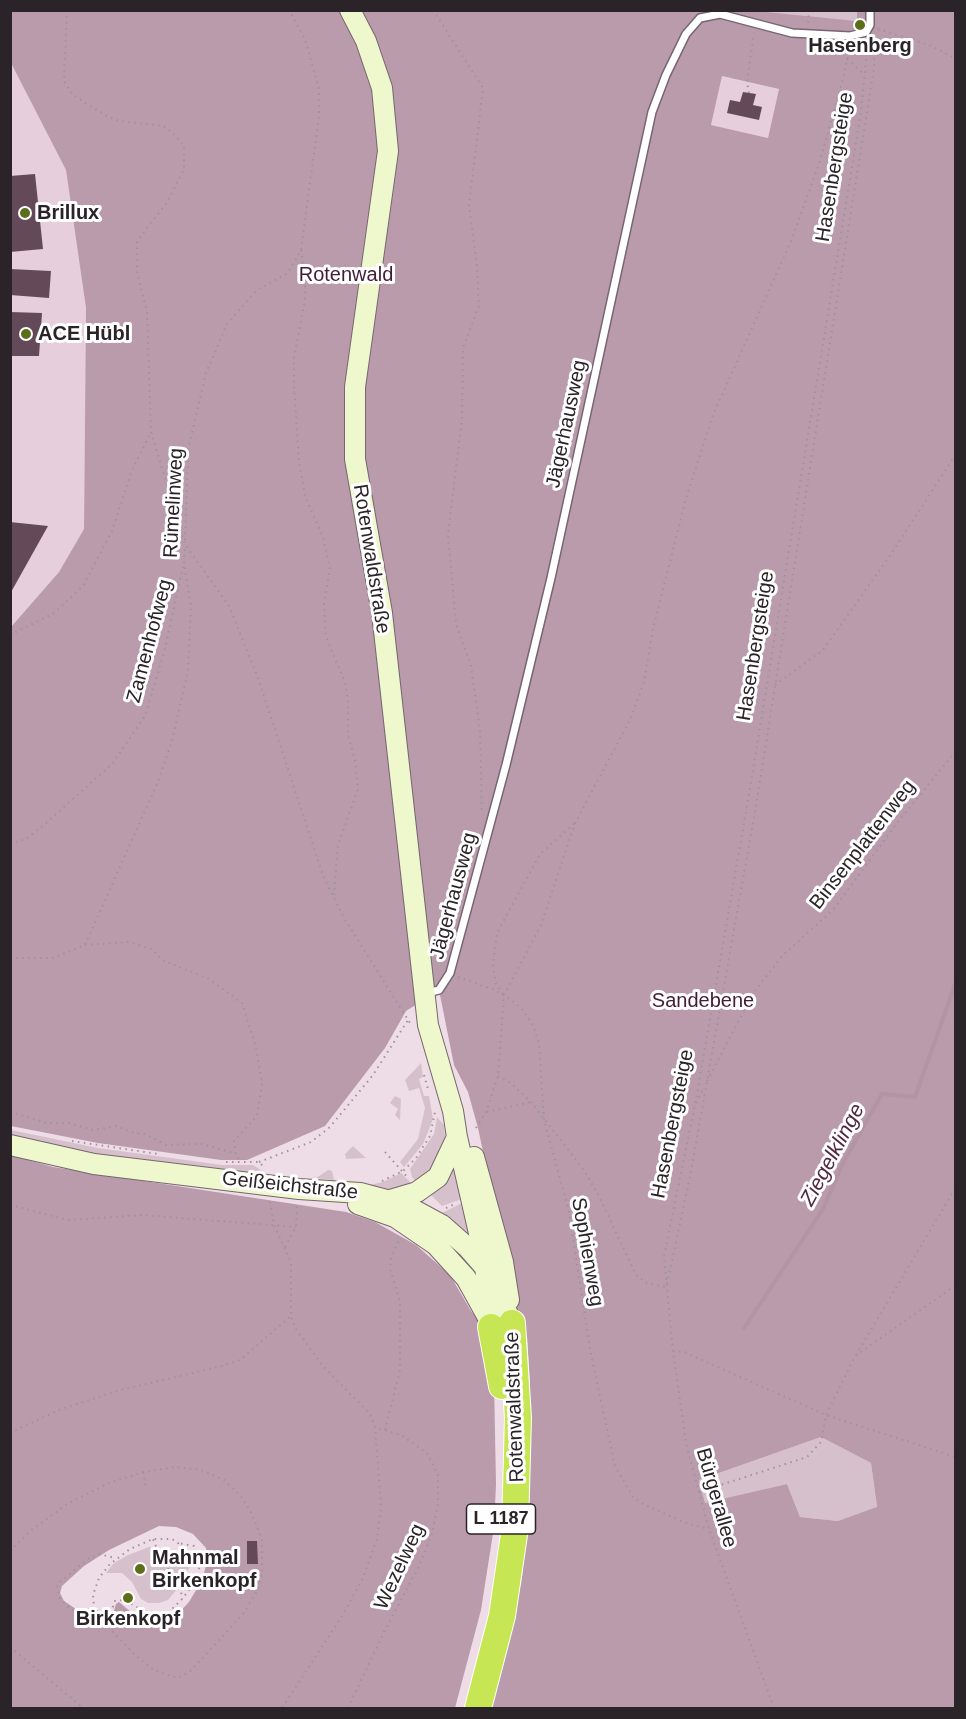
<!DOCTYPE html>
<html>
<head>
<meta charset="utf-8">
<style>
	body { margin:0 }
	#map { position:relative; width:966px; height:1719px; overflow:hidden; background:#eedde6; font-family:Helvetica,sans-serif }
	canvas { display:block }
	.frame { position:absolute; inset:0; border:12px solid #2a2327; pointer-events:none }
</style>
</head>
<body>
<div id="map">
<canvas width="966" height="1719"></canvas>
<div class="frame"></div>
</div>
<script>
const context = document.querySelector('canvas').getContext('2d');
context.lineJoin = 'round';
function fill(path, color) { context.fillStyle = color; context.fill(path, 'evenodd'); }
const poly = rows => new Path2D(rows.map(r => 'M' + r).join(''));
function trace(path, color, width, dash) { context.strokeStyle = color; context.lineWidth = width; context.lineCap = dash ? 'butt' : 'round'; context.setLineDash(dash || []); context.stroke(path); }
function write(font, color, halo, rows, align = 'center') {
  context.font = font + ' Helvetica,sans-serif'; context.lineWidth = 6; context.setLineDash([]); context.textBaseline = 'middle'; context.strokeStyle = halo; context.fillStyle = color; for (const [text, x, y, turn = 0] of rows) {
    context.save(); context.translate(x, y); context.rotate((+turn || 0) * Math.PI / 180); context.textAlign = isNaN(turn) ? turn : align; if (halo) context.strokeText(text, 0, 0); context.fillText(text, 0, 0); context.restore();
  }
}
fill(poly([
	[11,63,66,170,86,308,84,529,59,572,11,627],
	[722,76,779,89,768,138,711,125]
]), '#e7cedc');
fill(poly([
	[745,10,857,11,857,21,745,12],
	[421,1063,423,1077,419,1079,424,1096,429,1096,433,1119,423,1144,404,1167,400,1162,418,1139,425,1108,419,1088,409,1091,405,1080],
	[395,1096,401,1099,400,1120,395,1115,398,1109,390,1103],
	[437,1117,444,1125,446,1147,420,1186,412,1177,410,1169,434,1134],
	[11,1130,98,1148,222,1165,253,1165,267,1174,83,1152,19,1138,11,1135],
	[353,1146,366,1158,346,1159,345,1154],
	[453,1159,462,1199,442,1206,428,1192],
	[328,1170,332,1171,334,1180,316,1178],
	[401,1173,413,1185,386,1194,365,1186,383,1182],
	[462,1203,475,1244,438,1215],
	[821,1437,871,1463,877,1508,838,1521,800,1517,787,1484,705,1504,699,1480],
	[149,1547,154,1548,159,1562,165,1564,176,1563,185,1549,192,1563,177,1589,168,1600,159,1603,148,1603,141,1599,132,1582,122,1573,106,1573,114,1563,128,1555]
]), '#d6c0cc');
fill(poly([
	[745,10,857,21,857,11,955,11,955,1708,486,1708,495,1693,503,1665,522,1578,529,1495,530,1383,527,1336,522,1336,478,1128,468,1092,454,1065,439,990,406,1011,385,1048,325,1126,247,1160,221,1160,98,1143,11,1126,11,627,59,572,84,529,86,308,66,170,11,63,11,11],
	[722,76,779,89,768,138,711,125],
	[821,1437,871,1463,877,1507,838,1521,800,1517,787,1484,705,1503,699,1480],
	[10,1155,53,1167,346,1212,375,1222,416,1245,450,1275,471,1311,484,1327,494,1382,496,1484,494,1527,481,1610,455,1708,11,1708],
	[159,1526,176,1527,193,1534,206,1548,207,1562,202,1580,189,1602,173,1619,161,1627,146,1625,119,1602,116,1604,110,1624,95,1607,79,1611,64,1601,60,1593,62,1586,84,1566,109,1550]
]), '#b99bac');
trace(poly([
	[744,1328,823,1209,843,1163,882,1094,915,1097,956,982]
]), '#b294a5', 4);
fill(poly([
	[743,92,756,94,753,105,762,107,759,120,727,113,730,100,740,102],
	[35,174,43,249,10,252,10,176],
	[10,269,51,271,49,298,10,295],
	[10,312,42,313,39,356,10,356],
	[10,522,48,526,10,594],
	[247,1541,257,1541,258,1564,247,1564]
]), '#644a59');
const lane = poly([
	[427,993,439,990,450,973,506,765,551,578,652,112,666,75,686,34,700,18,720,14,792,33,850,36,866,32,870,25,870,10]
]);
const secondary = poly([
	[350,10,366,41,382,88,388,151,355,387,355,459,382,613,428,1025,453,1111,457,1137,484,1255,491,1327],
	[10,1145,94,1164,299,1189,360,1193,405,1205,442,1225,467,1247,488,1271,512,1323],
	[474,1157,503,1262,509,1300],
	[390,1200,417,1192,438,1177,457,1137],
	[358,1204,395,1217,436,1245,466,1278,487,1316]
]);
const highway = poly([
	[491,1327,502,1386],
	[478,1708,502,1616,515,1528,518,1418,512,1323]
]);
trace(lane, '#76666f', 10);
trace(secondary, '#76666f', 22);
trace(highway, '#fff', 28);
trace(poly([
	[67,10,64,81,73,95,108,117,120,121,163,126,172,132,184,146,184,169,168,201,137,241,137,272,147,312,151,432,185,544,229,606,258,678,324,878,344,918,410,1023],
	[433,10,483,88,469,205,477,266,479,306,463,348,462,419,448,534,456,624,471,666,480,729,482,814],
	[808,23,809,10],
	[878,29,932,46,956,59],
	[847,59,865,75],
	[749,93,747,82,754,33],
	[301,250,305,279,305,299,294,358,294,385,299,463,306,499,323,537,330,569,324,603,326,637,345,682,348,702,348,735,355,760,358,789,338,845,334,895],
	[185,540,188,450,206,373,227,324,257,290,288,273,301,250,319,116,319,89,305,39,289,10],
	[10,635,54,613,83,586,112,531,132,470,151,432],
	[775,685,823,650,889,557,956,454],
	[10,844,26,839,45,824,113,763,145,716,165,649,183,567],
	[85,945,128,942,152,949,162,960,209,979,242,1003,256,1047,262,1084,257,1116,234,1141,236,1154,241,1163],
	[10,958,53,958,85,945,157,784,172,741,188,671,191,606,184,564,185,546],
	[458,977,495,990,511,1000,523,1010,533,1025,539,1043,544,1120,569,1212,591,1355,615,1466,633,1497,643,1504,686,1523,709,1529],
	[503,994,496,984,493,966,497,933,540,854,575,823],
	[424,1075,428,1089],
	[498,1076,512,1084,531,1102,583,1169,598,1194,636,1275,647,1283,666,1287],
	[707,1081,754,992,783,955,833,910,897,823,956,751],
	[696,1103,703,1089],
	[10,1112,47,1123,69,1123,93,1130,117,1126,134,1133,145,1134,166,1145,202,1144,236,1154],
	[487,1112,531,1102],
	[476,1128,486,1112,498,1076,504,995,541,925,575,823,630,720,644,682,653,629,686,498,713,415,791,241,819,164,843,79,850,45],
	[72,1141,158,1154],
	[385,1152,409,1179],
	[226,1162,259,1162,264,1167],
	[259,1162,311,1142,330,1127,373,1075,408,1020],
	[382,1181,403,1171,416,1158,430,1136,435,1112],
	[270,1202,274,1225,291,1262,291,1316,295,1328,323,1366,370,1414,375,1427,381,1506,377,1539,362,1580,342,1616,282,1708],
	[10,1205,68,1220,142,1215,296,1227],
	[446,1208,457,1203],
	[285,1247,296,1227,297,1205],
	[667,1284,690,1177,755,812,874,68,874,38],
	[673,1351,684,1352,826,1415,956,1457],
	[856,1355,956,1187],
	[385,1430,400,1370,400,1302,390,1268,391,1257,399,1240],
	[10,1433,61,1409,117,1391,222,1366,240,1360,291,1316],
	[143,1472,146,1487],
	[699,1492,807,1457,821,1442,826,1415,855,1356,956,1285],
	[10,1551,29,1532,67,1504,109,1483,143,1472,175,1467,201,1470,224,1480,240,1495,251,1512,262,1539,262,1574,256,1593,243,1614,199,1662,189,1672,177,1678,154,1670,135,1655,97,1615,94,1607,93,1595,99,1578,110,1564,130,1549,153,1539,172,1539,178,1543,180,1551,177,1559,168,1562,161,1559,153,1539],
	[168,1562,169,1580,181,1591,182,1599],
	[97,1615,79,1613,69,1608,60,1598,57,1587,60,1582,88,1559,99,1554,115,1558],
	[103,1622,110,1615,115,1601,119,1600,127,1601,155,1618,169,1612,182,1599,193,1585,200,1566,194,1546,178,1543],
	[10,1647,83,1708],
	[348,1708,384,1632,419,1566,432,1534,438,1503,438,1475,427,1453,401,1435,375,1427],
	[774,1708,709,1529,686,1443,673,1351,664,1256,695,1105,748,800,861,112,868,41]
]), '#9f9299', 2, [1.5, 4.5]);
trace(lane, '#fff', 7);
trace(secondary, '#eef8cc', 20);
trace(highway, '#c6e654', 26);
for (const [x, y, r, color] of [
	[860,25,6,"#5c6e1b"],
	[25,213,6,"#5c6e1b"],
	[26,334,6,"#5c6e1b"],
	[140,1569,6,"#5c6e1b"],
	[128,1598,6,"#5c6e1b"]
]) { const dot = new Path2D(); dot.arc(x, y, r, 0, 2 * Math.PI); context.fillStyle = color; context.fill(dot); trace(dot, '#fff', 2); }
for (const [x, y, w] of [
	[501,1519,69]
]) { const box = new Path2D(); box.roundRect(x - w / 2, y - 15, w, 30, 4.5); context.fillStyle = '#fff'; context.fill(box); trace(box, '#2a2327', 1.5); }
write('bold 18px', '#2a2327', null, [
	["L 1187",501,1519]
]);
write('bold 20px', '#2a2327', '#fff', [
	["Hasenberg",860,46,"center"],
	["Brillux",37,213],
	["ACE Hübl",38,334],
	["Mahnmal",152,1558],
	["Birkenkopf",152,1581],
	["Birkenkopf",128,1619,"center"]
], 'left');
write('20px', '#2a2327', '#fff', [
	["Hasenbergsteige",835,167,-81],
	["Jägerhausweg",567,424,-78],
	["Rümelinweg",174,503,-87],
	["Rotenwaldstraße",371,559,81],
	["Zamenhofweg",150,641,-75],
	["Hasenbergsteige",756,646,-81],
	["Binsenplattenweg",863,845,-52],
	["Jägerhausweg",454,896,-75],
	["Hasenbergsteige",673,1124,-79],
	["Geißeichstraße",290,1186,6],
	["Sophienweg",587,1252,80],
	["Rotenwaldstraße",515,1407,-92],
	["Bürgerallee",716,1498,74],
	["Wezelweg",400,1567,-65]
]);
write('20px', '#431b34', '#fff', [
	["Rotenwald",346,275],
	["Sandebene",703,1001]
]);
write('italic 21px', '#512841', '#fff', [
	["Ziegelklinge",833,1155,-62]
]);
</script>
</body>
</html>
